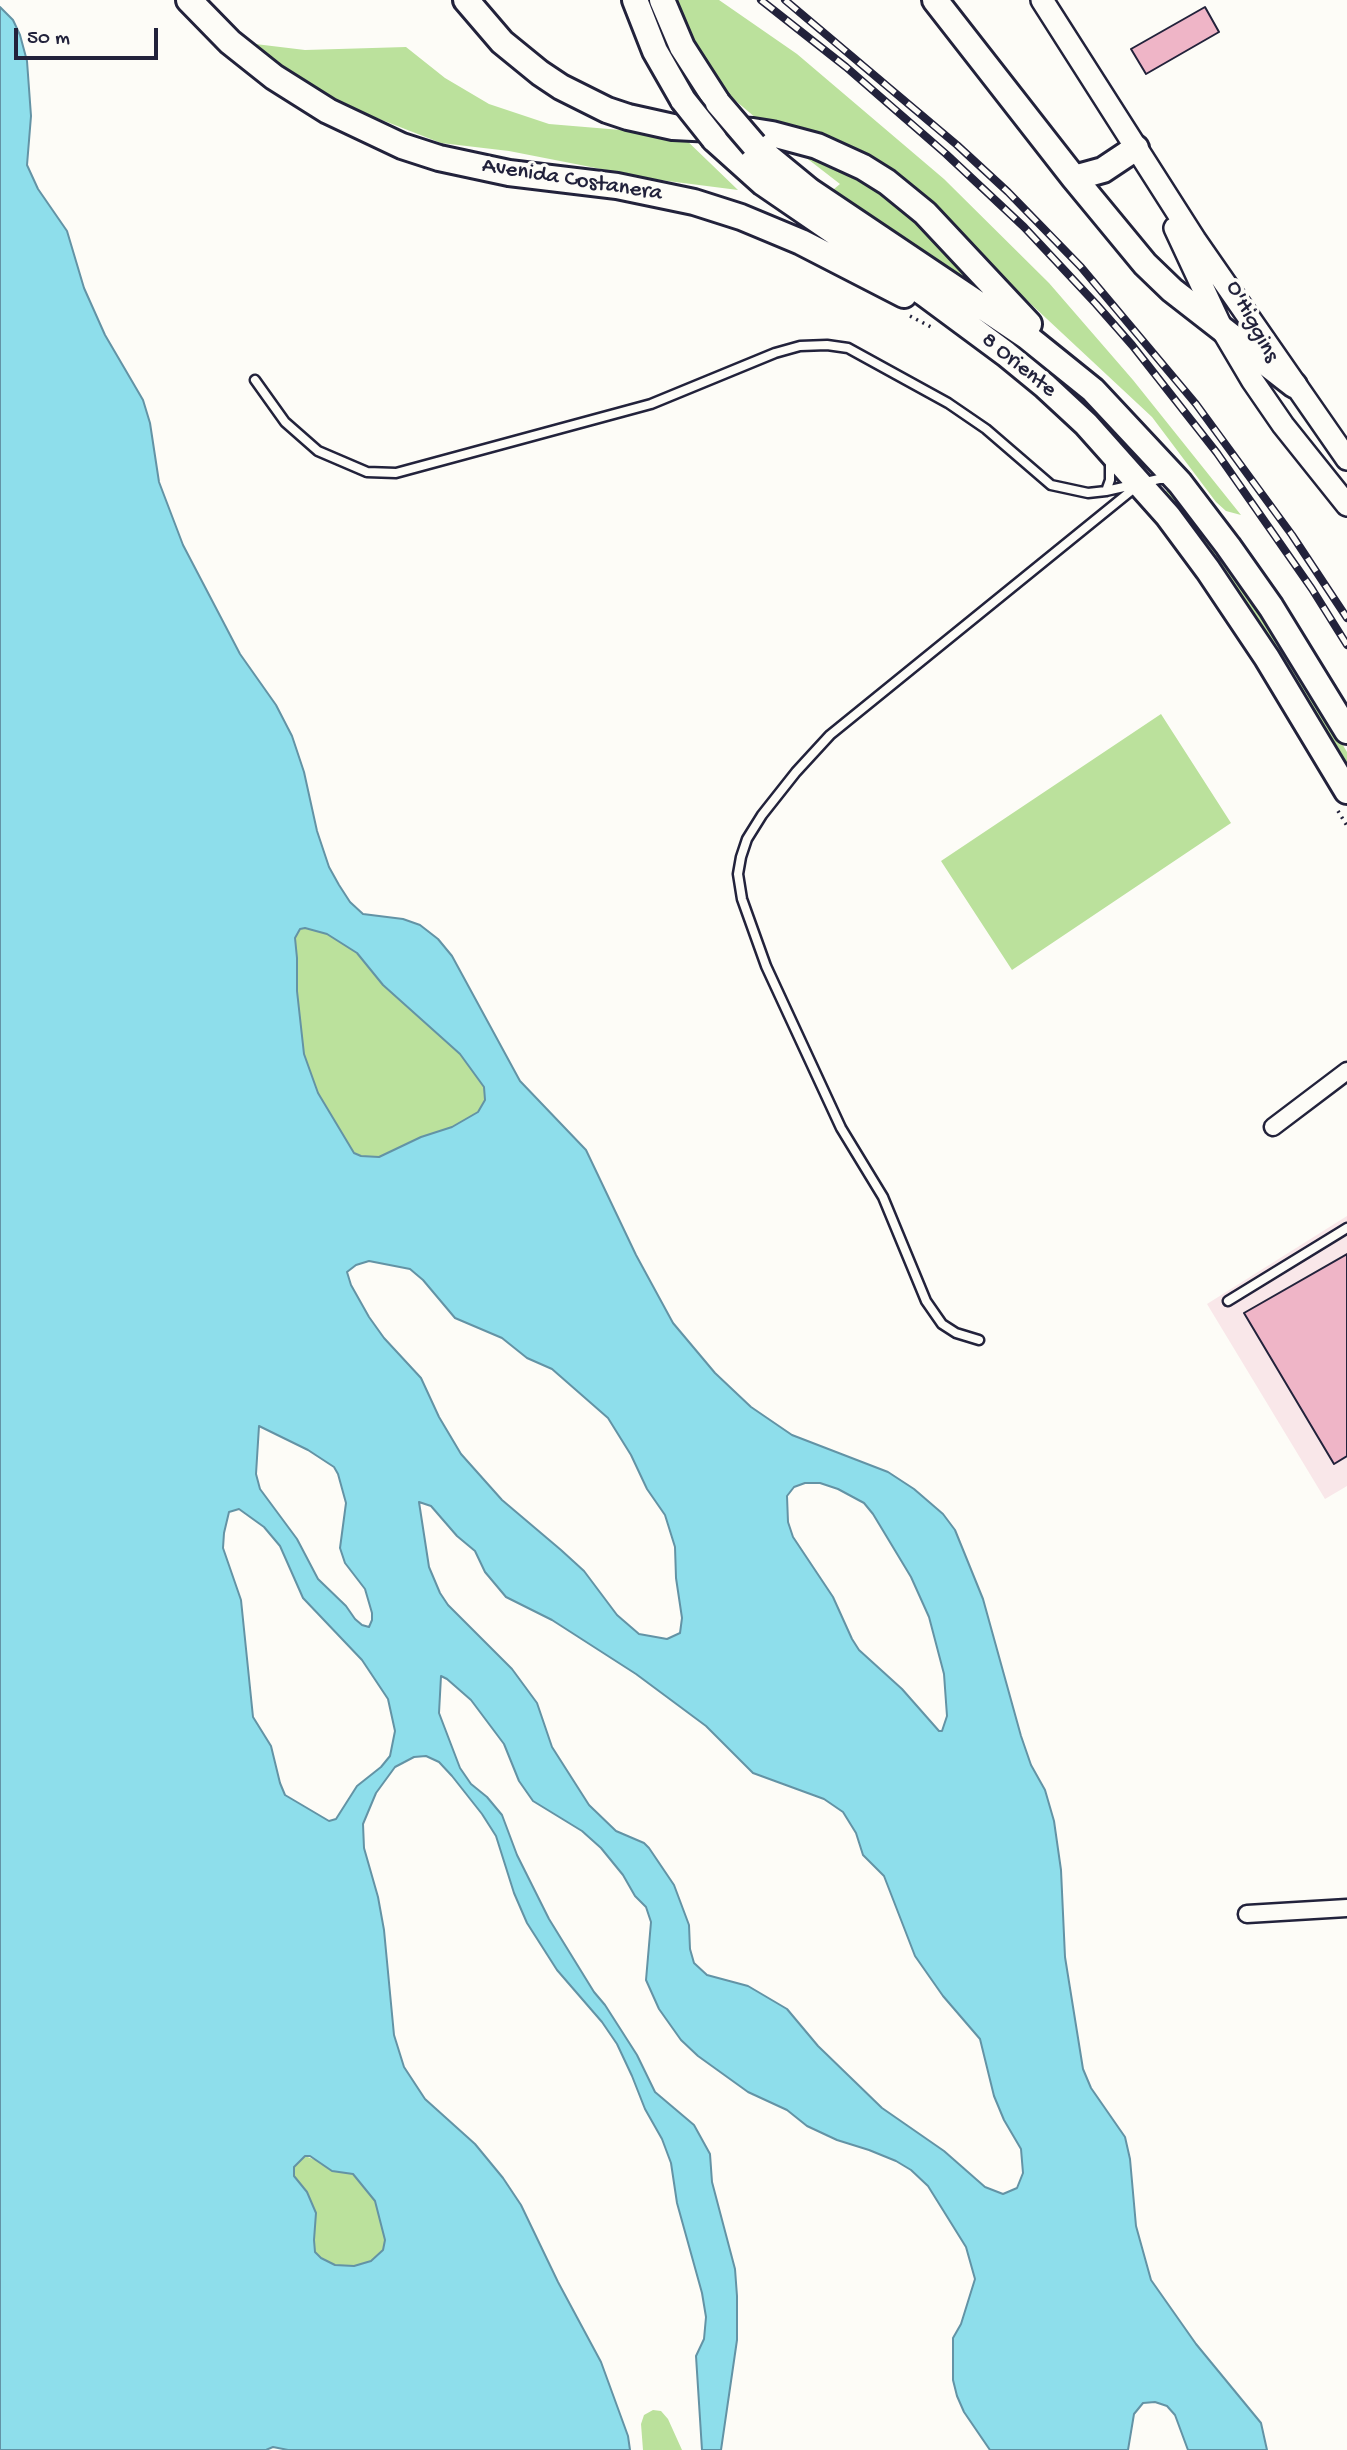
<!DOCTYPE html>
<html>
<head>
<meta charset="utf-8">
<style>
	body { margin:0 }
	#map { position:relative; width:1347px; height:2450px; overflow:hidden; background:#fdfcf7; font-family:"Gochi Hand",sans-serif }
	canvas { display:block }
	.scale { position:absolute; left:14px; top:28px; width:144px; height:32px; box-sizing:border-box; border:4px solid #22223b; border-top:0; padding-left:9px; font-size:21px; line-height:24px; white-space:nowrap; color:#22223b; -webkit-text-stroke:5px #fdfcf7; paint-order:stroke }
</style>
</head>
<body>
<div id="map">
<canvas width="1347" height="2450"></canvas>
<div class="scale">50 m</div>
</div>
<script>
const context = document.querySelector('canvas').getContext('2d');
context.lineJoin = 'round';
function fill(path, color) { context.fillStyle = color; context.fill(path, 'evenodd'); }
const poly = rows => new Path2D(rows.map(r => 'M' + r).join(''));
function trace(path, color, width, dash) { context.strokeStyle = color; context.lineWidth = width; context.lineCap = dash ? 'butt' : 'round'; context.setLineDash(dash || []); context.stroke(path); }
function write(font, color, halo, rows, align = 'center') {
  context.font = font + ' "Gochi Hand",sans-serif'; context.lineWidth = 7; context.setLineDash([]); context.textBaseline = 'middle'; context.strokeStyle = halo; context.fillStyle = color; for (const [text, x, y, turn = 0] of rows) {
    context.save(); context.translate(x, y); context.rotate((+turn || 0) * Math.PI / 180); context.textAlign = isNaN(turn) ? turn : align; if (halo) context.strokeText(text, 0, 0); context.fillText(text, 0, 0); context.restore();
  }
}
fill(poly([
	[1347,1216,1347,1486,1325,1499,1207,1304]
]), '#f9e7e9');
fill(poly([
	[675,0,719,0,797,54,944,179,1049,283,1133,380,1241,515,1226,511,1216,502,1152,417,1002,277,949,219,895,171,860,150,801,129,756,118,737,102,719,83,688,43],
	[247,43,305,50,406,47,445,78,489,104,549,124,681,135,738,190,652,179,509,151,441,143,333,101],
	[800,153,847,172,896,202,971,282,922,254,828,194,840,184],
	[977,321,1009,338,1094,406,1156,471,1141,467],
	[1174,487,1274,631,1347,752,1347,768,1261,631,1165,492],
	[1161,714,1231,823,1012,970,941,861],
	[304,928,327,934,357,953,460,1054,484,1087,485,1100,483,1106,478,1112,452,1127,421,1137,379,1157,361,1156,354,1153,318,1093,304,1054,297,991,297,958,295,938,300,929],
	[305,2156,353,2174,375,2201,385,2240,383,2250,371,2261,354,2266,335,2265,320,2258,315,2252,307,2192,294,2176,293,2167],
	[653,2410,661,2411,668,2419,682,2450,643,2450,641,2424,644,2415]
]), '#bbe19c');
const water = poly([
	[0,7,13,20,20,35,27,61,31,116,27,165,38,189,67,231,84,288,105,335,143,400,150,423,159,482,183,545,240,654,276,705,292,736,304,772,317,831,329,867,339,885,350,902,363,914,403,919,420,925,438,939,452,956,520,1081,586,1150,636,1255,673,1323,715,1373,751,1407,792,1435,888,1472,914,1489,943,1514,955,1530,983,1599,1021,1736,1031,1765,1045,1790,1054,1821,1061,1870,1065,1957,1083,2069,1091,2088,1125,2137,1130,2159,1136,2226,1151,2280,1196,2344,1261,2423,1267,2450,1188,2450,1175,2415,1167,2406,1155,2402,1143,2403,1134,2414,1128,2450,990,2450,964,2412,957,2396,953,2380,953,2338,961,2324,975,2279,966,2247,928,2186,911,2170,896,2161,869,2150,837,2140,807,2126,787,2110,748,2092,698,2056,681,2040,659,2009,646,1980,651,1922,646,1907,635,1896,623,1875,601,1848,582,1831,533,1801,519,1781,504,1744,471,1700,447,1679,441,1676,439,1713,460,1768,471,1784,487,1797,502,1815,517,1855,549,1919,594,1992,605,2005,637,2055,655,2092,694,2125,710,2154,712,2182,735,2269,737,2296,737,2340,721,2450,702,2450,696,2356,704,2339,706,2317,702,2293,677,2203,671,2163,662,2139,645,2109,632,2076,617,2044,602,2022,557,1970,527,1923,514,1893,496,1836,482,1814,452,1776,439,1762,426,1756,414,1757,395,1767,376,1793,363,1824,364,1848,378,1897,384,1930,394,2035,404,2067,425,2099,475,2144,503,2178,521,2205,558,2282,601,2362,628,2436,630,2450,288,2450,273,2447,266,2450,0,2450,0,7],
	[305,928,327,934,357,953,383,985,460,1054,484,1087,485,1100,478,1112,452,1127,421,1137,379,1157,361,1156,354,1153,318,1093,304,1054,297,991,297,958,295,938,300,929,305,928],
	[369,1261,410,1269,423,1280,455,1318,502,1338,527,1358,552,1369,608,1418,631,1455,647,1489,665,1515,675,1547,676,1578,682,1618,680,1633,667,1639,639,1634,617,1615,584,1571,561,1550,502,1500,461,1454,439,1417,421,1378,384,1338,369,1317,351,1285,347,1272,356,1265,369,1261],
	[259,1426,308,1450,334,1467,338,1474,346,1503,340,1548,345,1563,365,1589,372,1613,372,1620,369,1627,362,1625,355,1619,346,1606,318,1579,297,1539,260,1489,256,1474,259,1426],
	[805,1483,820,1483,838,1489,864,1503,873,1514,911,1577,929,1617,944,1674,947,1716,942,1731,939,1731,902,1689,859,1650,852,1639,833,1597,793,1537,788,1522,787,1496,794,1487,805,1483],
	[419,1502,431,1506,457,1536,475,1551,485,1572,506,1597,552,1620,636,1674,706,1726,753,1773,824,1799,843,1812,856,1833,863,1855,884,1876,915,1956,943,1996,980,2039,994,2096,1004,2120,1021,2149,1023,2173,1017,2188,1003,2194,985,2187,944,2151,882,2108,818,2046,787,2009,748,1986,707,1975,694,1963,690,1949,689,1925,674,1885,649,1848,644,1843,616,1831,589,1805,552,1747,537,1703,512,1669,448,1605,440,1593,429,1567,419,1502],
	[239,1509,264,1527,280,1546,303,1598,362,1660,388,1699,395,1731,390,1756,381,1767,357,1786,336,1819,329,1821,285,1795,280,1783,271,1746,253,1717,241,1600,223,1548,224,1533,229,1512,239,1509],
	[305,2156,310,2156,332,2171,353,2174,375,2201,385,2240,383,2250,371,2261,354,2266,335,2265,321,2258,315,2252,314,2240,316,2213,307,2192,294,2176,294,2167,305,2156]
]);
fill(water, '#8edeeb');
trace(water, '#6393a5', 2);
const building = poly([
	[1205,7,1219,32,1146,74,1131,49,1205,7],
	[1347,1254,1347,1456,1334,1464,1244,1313,1347,1254]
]);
fill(building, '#efb5c7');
trace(building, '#22223b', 2);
const lane = poly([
	[255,380,285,422,318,451,367,472,396,473,651,404,775,353,800,346,827,345,848,348,948,403,986,429,1051,485,1088,493,1106,491,1159,479,1167,479],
	[1106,491,1110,480,1110,460],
	[1228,1301,1347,1228],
	[979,1340,956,1333,942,1324,926,1301,883,1197,841,1128,766,966,742,899,738,874,741,857,747,839,762,815,796,772,830,735,1137,486]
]);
const street = poly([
	[1273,1127,1347,1071],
	[1247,1914,1347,1908]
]);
const secondary = poly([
	[1042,0,1195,240,1347,459],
	[1175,228,1223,331,1252,380,1283,425,1347,505]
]);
const primary = poly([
	[189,0,230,42,274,77,328,111,402,146,439,158,509,173,617,186,694,202,741,217,801,242,904,295],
	[466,0,502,42,540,73,561,87,607,110,628,117,673,127,753,131,772,134,817,146,863,167,887,182,925,213,1029,324],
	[635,0,655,51,683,100],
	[662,0,682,47,718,103],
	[935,0,1074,178,1145,264,1172,290,1294,385],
	[714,139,763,183,925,294,1006,354,1045,386,1086,424,1168,516,1208,570,1267,658,1347,791],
	[754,145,810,191,1026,336,1093,390,1180,483,1228,546,1271,607,1347,731],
	[1074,178,1103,170,1136,148]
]);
trace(lane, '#22223b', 13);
trace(street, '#22223b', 21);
trace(secondary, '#22223b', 26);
trace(primary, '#22223b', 30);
trace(poly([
	[910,316,931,327],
	[1338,811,1347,826]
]), '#22223b', 3.5, [2, 5]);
trace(lane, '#fdfcf7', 8);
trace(street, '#fdfcf7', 16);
trace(secondary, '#fdfcf7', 21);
trace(primary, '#fdfcf7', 24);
const rail = poly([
	[761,0,846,67,946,154,1024,227,1096,304,1132,345,1217,453,1312,589,1347,645],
	[785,0,957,145,1008,192,1081,267,1196,404,1292,535,1347,618]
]);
trace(rail, '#22223b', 8);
trace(rail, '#fdfcf7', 5, [16]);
const primaryBridge = poly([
	[683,100,714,139],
	[718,103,754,145]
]);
trace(primaryBridge, '#22223b', 30, []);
trace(primaryBridge, '#fdfcf7', 24);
write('23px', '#22223b', '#fdfcf7', [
	["Avenida Costanera",572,181,9],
	["O'Higgins",1251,322,62],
	["8 Oriente",1018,366,39]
]);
</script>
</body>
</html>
